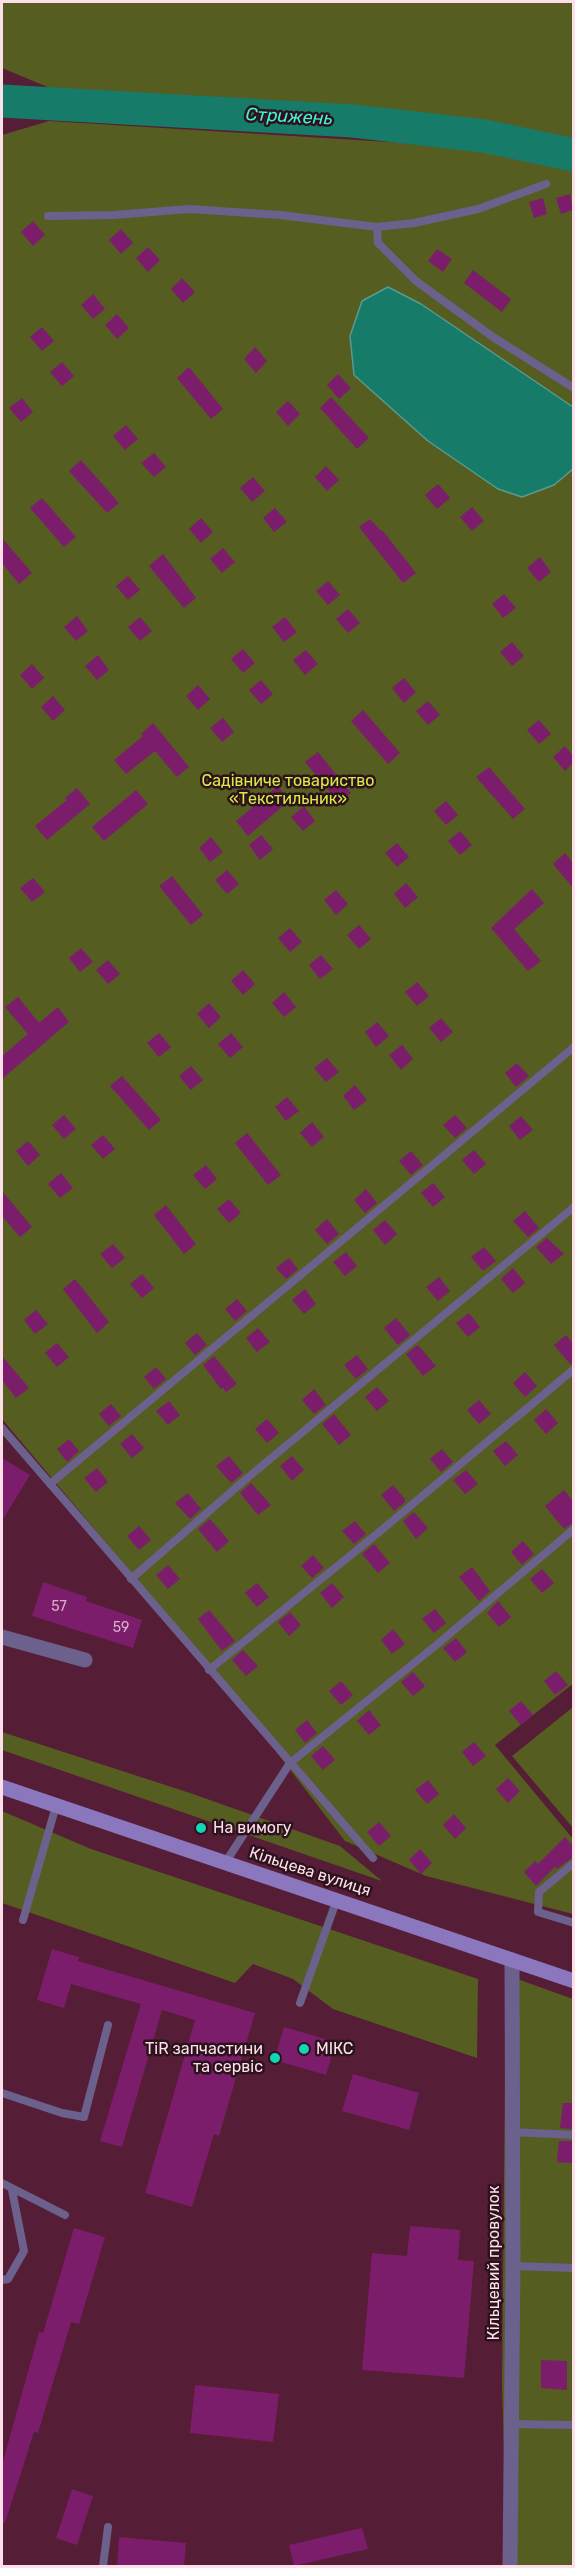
<!DOCTYPE html>
<html>
<head>
<meta charset="utf-8">
<style>
	body { margin:0 }
	#map { position:relative; width:575px; height:2568px; overflow:hidden; background:#561d36; font-family:Rubik,sans-serif }
	canvas { display:block }
	.frame { position:absolute; inset:0; border:3px solid #fddfe9; pointer-events:none }
</style>
</head>
<body>
<div id="map">
<canvas width="575" height="2568"></canvas>
<div class="frame"></div>
</div>
<script>
const context = document.querySelector('canvas').getContext('2d');
context.lineJoin = 'round';
function fill(path, color) { context.fillStyle = color; context.fill(path, 'evenodd'); }
const poly = rows => new Path2D(rows.map(r => 'M' + r).join(''));
function trace(path, color, width, dash) { context.strokeStyle = color; context.lineWidth = width; context.lineCap = dash ? 'butt' : 'round'; context.setLineDash(dash || []); context.stroke(path); }
function write(font, color, halo, rows, align = 'center') {
  context.font = font + ' Rubik,sans-serif'; context.lineWidth = 5; context.setLineDash([]); context.textBaseline = 'middle'; context.strokeStyle = halo; context.fillStyle = color; for (const [text, x, y, turn = 0] of rows) {
    context.save(); context.translate(x, y); context.rotate((+turn || 0) * Math.PI / 180); context.textAlign = isNaN(turn) ? turn : align; if (halo) context.strokeText(text, 0, 0); context.fillText(text, 0, 0); context.restore();
  }
}
fill(poly([
	[2,2,573,2,573,151,129,121,2,68],
	[49,121,535,151,573,162,574,1683,495,1745,573,1839,573,1914,426,1876,345,1841,275,1750,140,1583,2,1419,2,135],
	[573,1707,573,1828,512,1756],
	[2,1732,190,1793,340,1846,382,1881,2,1750],
	[2,1811,91,1849,478,1979,477,2058,333,2009,293,1979,253,1964,235,1983,2,1903],
	[506,1975,573,1999,573,2566,507,2566,502,2383]
]), '#555d20');
const water = poly([
	[388,287,421,304,573,407,573,469,554,485,522,497,498,489,428,441,354,375,350,336,362,301,388,287]
]);
fill(water, '#167c69');
trace(water, '#5b9a8f', 1.5);
trace(poly([
	[2,101,353,121,484,136,574,155]
]), '#167c69', 33);
fill(poly([
	[570,194,573,210,561,214,556,198],
	[543,198,547,214,534,218,529,202],
	[33,221,45,235,33,246,21,232],
	[121,229,133,243,121,254,109,240],
	[148,247,160,260,148,272,136,258],
	[437,249,452,259,443,272,428,261],
	[473,270,511,299,502,312,464,283],
	[182,278,195,292,183,303,171,289],
	[93,294,105,309,93,319,81,305],
	[117,314,129,328,117,339,105,325],
	[42,327,54,341,42,351,30,337],
	[255,347,267,361,256,373,244,359],
	[62,362,74,376,62,386,50,372],
	[189,367,223,409,211,419,177,378],
	[338,374,351,388,339,399,327,385],
	[331,397,369,438,357,449,320,408],
	[22,398,33,412,21,422,9,408],
	[288,401,300,414,288,426,276,412],
	[126,425,138,439,125,450,113,436],
	[154,453,166,467,154,477,141,463],
	[81,460,119,503,107,513,69,471],
	[326,466,339,480,327,491,315,477],
	[253,477,265,491,252,502,240,488],
	[438,484,450,498,437,509,425,495],
	[42,498,76,537,64,547,30,508],
	[472,507,484,521,472,531,460,517],
	[275,508,287,522,274,532,263,518],
	[201,518,213,532,201,543,189,529],
	[370,519,381,531,382,530,416,573,403,583,359,527],
	[2,538,32,573,19,584,2,563],
	[223,548,235,562,222,573,210,559],
	[163,554,196,598,184,608,149,566],
	[540,557,551,572,539,582,527,568],
	[128,576,140,590,128,600,116,586],
	[328,581,340,595,328,605,316,591],
	[504,594,516,608,503,618,492,604],
	[348,609,360,623,348,633,336,619],
	[77,616,88,631,76,641,64,627],
	[140,617,152,631,140,641,128,627],
	[285,617,297,632,284,642,272,627],
	[512,642,524,656,512,666,500,652],
	[243,649,255,663,243,673,231,659],
	[306,650,318,664,305,675,293,660],
	[98,655,109,670,97,680,85,666],
	[32,664,44,678,32,689,20,675],
	[404,678,416,692,404,703,392,688],
	[261,680,273,694,261,704,249,690],
	[198,685,210,699,198,710,186,696],
	[53,696,65,710,53,721,41,707],
	[428,701,440,715,428,725,416,711],
	[363,710,400,753,388,764,351,721],
	[223,718,234,732,222,742,210,728],
	[539,720,551,734,539,744,527,730],
	[153,723,189,767,177,777,155,751,126,774,114,760,143,736,141,734],
	[565,746,573,756,573,763,565,771,553,757],
	[318,752,351,793,339,803,305,762],
	[489,767,525,809,513,819,476,777],
	[278,786,289,801,248,836,236,821],
	[77,788,90,804,47,840,35,826,67,800,65,798],
	[136,790,148,804,104,841,92,827],
	[446,801,458,815,446,825,434,811],
	[304,806,315,821,303,831,291,817],
	[460,831,472,845,460,855,448,841],
	[261,835,273,849,260,860,249,845],
	[211,837,223,852,210,862,199,848],
	[397,843,409,857,397,867,385,853],
	[565,853,573,863,573,888,553,864],
	[227,870,239,884,227,894,215,880],
	[172,876,203,915,191,925,159,886],
	[33,878,45,892,32,902,20,888],
	[406,883,418,897,405,908,394,894],
	[532,889,544,903,514,929,541,961,528,971,491,928],
	[336,890,348,904,336,915,324,900],
	[359,925,371,939,359,949,347,935],
	[290,928,302,942,290,952,278,938],
	[81,948,93,962,80,972,69,958],
	[321,955,333,969,320,979,309,965],
	[108,960,120,974,108,984,96,970],
	[243,970,255,984,243,995,231,981],
	[417,982,429,996,417,1006,405,992],
	[284,992,296,1007,284,1017,272,1003],
	[18,997,39,1023,58,1007,69,1022,2,1079,2,1056,28,1034,5,1007],
	[209,1003,221,1017,209,1028,197,1014],
	[441,1018,453,1032,441,1042,429,1028],
	[377,1022,389,1036,376,1047,365,1032],
	[159,1033,171,1047,159,1057,147,1043],
	[231,1033,243,1047,230,1058,218,1044],
	[402,1045,413,1059,401,1070,389,1055],
	[327,1058,339,1072,326,1082,314,1068],
	[517,1063,529,1076,516,1087,505,1073],
	[191,1066,203,1080,191,1090,179,1076],
	[122,1076,161,1120,149,1130,110,1086],
	[355,1085,367,1100,354,1110,343,1096],
	[287,1097,299,1111,286,1121,275,1107],
	[64,1115,76,1129,64,1139,52,1125],
	[455,1115,467,1128,455,1138,443,1125],
	[521,1116,533,1130,520,1140,509,1126],
	[312,1122,324,1137,312,1147,300,1133],
	[247,1133,281,1175,268,1185,235,1143],
	[103,1135,115,1149,103,1159,91,1145],
	[28,1141,40,1155,28,1166,16,1151],
	[474,1150,486,1164,474,1174,462,1160],
	[411,1151,423,1165,411,1175,399,1161],
	[206,1165,217,1179,205,1189,193,1175],
	[61,1173,73,1188,60,1198,48,1184],
	[433,1183,445,1197,433,1207,421,1193],
	[366,1189,377,1203,365,1213,354,1200],
	[2,1191,32,1227,20,1237,2,1216],
	[229,1199,241,1213,229,1223,217,1209],
	[166,1205,196,1244,184,1254,154,1215],
	[525,1211,539,1228,528,1237,513,1221],
	[327,1219,339,1234,327,1244,315,1230],
	[385,1220,397,1234,385,1245,373,1230],
	[547,1238,564,1254,551,1264,536,1247],
	[113,1244,125,1258,112,1268,100,1254],
	[484,1247,496,1261,483,1271,471,1257],
	[346,1252,357,1266,345,1276,333,1262],
	[289,1258,298,1269,286,1279,276,1268],
	[513,1268,525,1283,513,1293,501,1279],
	[142,1274,154,1288,142,1298,130,1284],
	[439,1277,450,1291,438,1301,426,1287],
	[75,1279,109,1322,97,1333,63,1289],
	[305,1289,316,1304,304,1314,292,1300],
	[237,1299,247,1311,235,1321,225,1309],
	[36,1310,48,1324,35,1334,24,1320],
	[469,1313,480,1327,468,1337,456,1323],
	[396,1318,410,1335,398,1345,384,1328],
	[258,1328,270,1342,257,1352,246,1338],
	[197,1333,207,1345,195,1355,185,1343],
	[566,1335,573,1343,573,1363,570,1364,554,1345],
	[57,1343,69,1357,57,1367,45,1353],
	[418,1345,436,1366,423,1376,406,1354],
	[357,1355,368,1369,356,1379,344,1365],
	[2,1356,29,1388,16,1398,2,1380],
	[214,1356,237,1384,226,1392,223,1388,221,1389,203,1365],
	[156,1367,166,1379,154,1389,144,1377],
	[525,1372,537,1386,525,1397,513,1383],
	[377,1387,389,1401,377,1411,365,1397],
	[314,1389,326,1405,314,1414,302,1400],
	[479,1400,491,1414,479,1424,467,1410],
	[169,1401,180,1415,168,1425,156,1411],
	[111,1404,121,1416,109,1426,99,1414],
	[546,1409,558,1423,546,1434,534,1420],
	[334,1414,351,1435,339,1445,322,1424],
	[267,1419,279,1433,267,1443,255,1429],
	[132,1434,144,1448,132,1458,120,1444],
	[69,1439,79,1451,67,1462,57,1449],
	[506,1441,518,1455,505,1466,493,1451],
	[442,1449,453,1462,441,1472,430,1459],
	[229,1456,243,1473,231,1483,216,1466],
	[292,1456,304,1470,292,1481,280,1466],
	[2,1458,30,1475,2,1521],
	[97,1468,108,1482,96,1492,84,1478],
	[466,1470,478,1484,465,1494,453,1480],
	[251,1483,271,1505,258,1515,240,1493],
	[393,1485,405,1499,405,1502,394,1511,381,1495],
	[564,1490,573,1501,573,1523,564,1529,545,1506],
	[188,1493,201,1509,190,1519,175,1503],
	[414,1512,428,1528,416,1539,403,1521],
	[210,1519,229,1541,217,1552,198,1529],
	[355,1521,366,1534,354,1544,342,1531],
	[139,1526,151,1540,139,1550,127,1536],
	[523,1541,534,1554,522,1565,511,1552],
	[374,1544,390,1563,378,1573,362,1554],
	[313,1555,324,1568,312,1578,301,1566],
	[168,1565,180,1579,168,1589,156,1575],
	[472,1567,490,1591,479,1601,459,1577],
	[542,1569,554,1583,542,1593,530,1579],
	[43,1582,87,1597,86,1601,142,1620,133,1648,32,1616],
	[257,1583,269,1597,257,1607,245,1593],
	[332,1583,344,1597,332,1608,320,1593],
	[498,1601,511,1617,499,1627,487,1613],
	[435,1609,446,1623,434,1633,422,1619],
	[209,1610,235,1641,222,1651,198,1619],
	[290,1612,301,1625,289,1636,278,1622],
	[393,1629,405,1644,392,1654,381,1640],
	[456,1638,467,1652,455,1662,443,1648],
	[243,1650,258,1666,246,1676,232,1660],
	[556,1671,568,1685,555,1695,544,1681],
	[413,1672,425,1686,413,1696,401,1682],
	[341,1681,353,1695,341,1705,329,1691],
	[521,1701,533,1715,521,1725,509,1711],
	[369,1710,381,1725,369,1735,357,1721],
	[307,1720,317,1733,305,1743,295,1730],
	[474,1742,486,1756,473,1766,462,1752],
	[323,1746,335,1760,323,1770,311,1756],
	[508,1778,520,1791,508,1803,496,1789],
	[428,1780,439,1794,427,1804,415,1790],
	[454,1814,466,1828,455,1839,443,1825],
	[379,1822,391,1836,379,1846,367,1832],
	[565,1837,573,1846,573,1857,557,1869,555,1867,536,1886,524,1872,535,1861,538,1864],
	[420,1849,432,1863,421,1874,409,1860],
	[52,1949,79,1957,78,1961,255,2013,219,2136,214,2134,192,2207,145,2193,195,2020,162,2010,122,2147,100,2141,141,2004,71,1984,64,2008,37,2000],
	[284,2027,336,2042,326,2075,274,2060],
	[353,2074,419,2093,409,2130,342,2111],
	[563,2103,573,2103,573,2129,560,2128],
	[559,2141,573,2141,573,2163,557,2162],
	[410,2226,460,2230,458,2260,474,2261,464,2378,362,2370,372,2253,407,2256],
	[74,2228,105,2237,79,2324,71,2322,38,2433,34,2432,5,2523,2,2522,2,2465,39,2332,43,2333],
	[541,2360,567,2361,567,2390,541,2388],
	[195,2385,279,2394,273,2442,190,2433],
	[72,2489,93,2496,77,2545,56,2538],
	[362,2528,368,2549,294,2566,289,2545],
	[119,2537,186,2543,184,2566,117,2566]
]), '#7b1d6b');
trace(poly([
	[48,216,114,215,189,209,280,215,377,227,414,223,478,209,546,184],
	[377,227,378,243,416,281,493,337,574,388],
	[2,1428,373,1858],
	[50,1484,574,1047],
	[131,1579,246,1479,574,1207],
	[209,1670,378,1533,574,1369],
	[225,1863,290,1763,440,1642,574,1529],
	[574,1863,539,1892,538,1912,574,1923],
	[23,1920,56,1806],
	[300,2003,337,1899],
	[2,2093,62,2113,84,2117,108,2025],
	[512,2132,574,2135],
	[2,2183,65,2215],
	[513,2266,574,2268],
	[2,2280,8,2279,24,2251,12,2190],
	[511,2424,574,2425],
	[103,2566,108,2527]
]), '#6c608c', 8);
trace(poly([
	[2,1637,85,1660],
	[510,2566,513,2266,512,1960]
]), '#6c608c', 15);
trace(poly([
	[2,1787,574,1981]
]), '#8b77bd', 15);
for (const [x, y, r, color] of [
	[201,1828,6,"#11d5b4"],
	[304,2049,6,"#11d5b4"],
	[275,2058,6,"#11d5b4"]
]) { const dot = new Path2D(); dot.arc(x, y, r, 0, 2 * Math.PI); context.fillStyle = color; context.fill(dot); trace(dot, '#2c121d', 2); }
write('14px', '#dcaeca', null, [
	["57",59,1607],
	["59",121,1628]
]);
write('16px', '#d9ed44', '#2c121d', [
	["Садівниче товариство",288,781],
	["«Текстильник»",288,799]
]);
write('16px', '#fddfe9', '#2c121d', [
	["На вимогу",213,1828],
	["TiR запчастини",263,2049,"right"],
	["та сервіс",263,2067,"right"],
	["МІКС",316,2049]
], 'left');
write('16px', '#fddfe9', '#2c121d', [
	["Кільцева вулиця",310,1872,18],
	["Кільцевий провулок",494,2263,-90]
]);
write('italic 18px', '#43f3d0', '#2c121d', [
	["Стрижень",289,117,3]
]);
</script>
</body>
</html>
